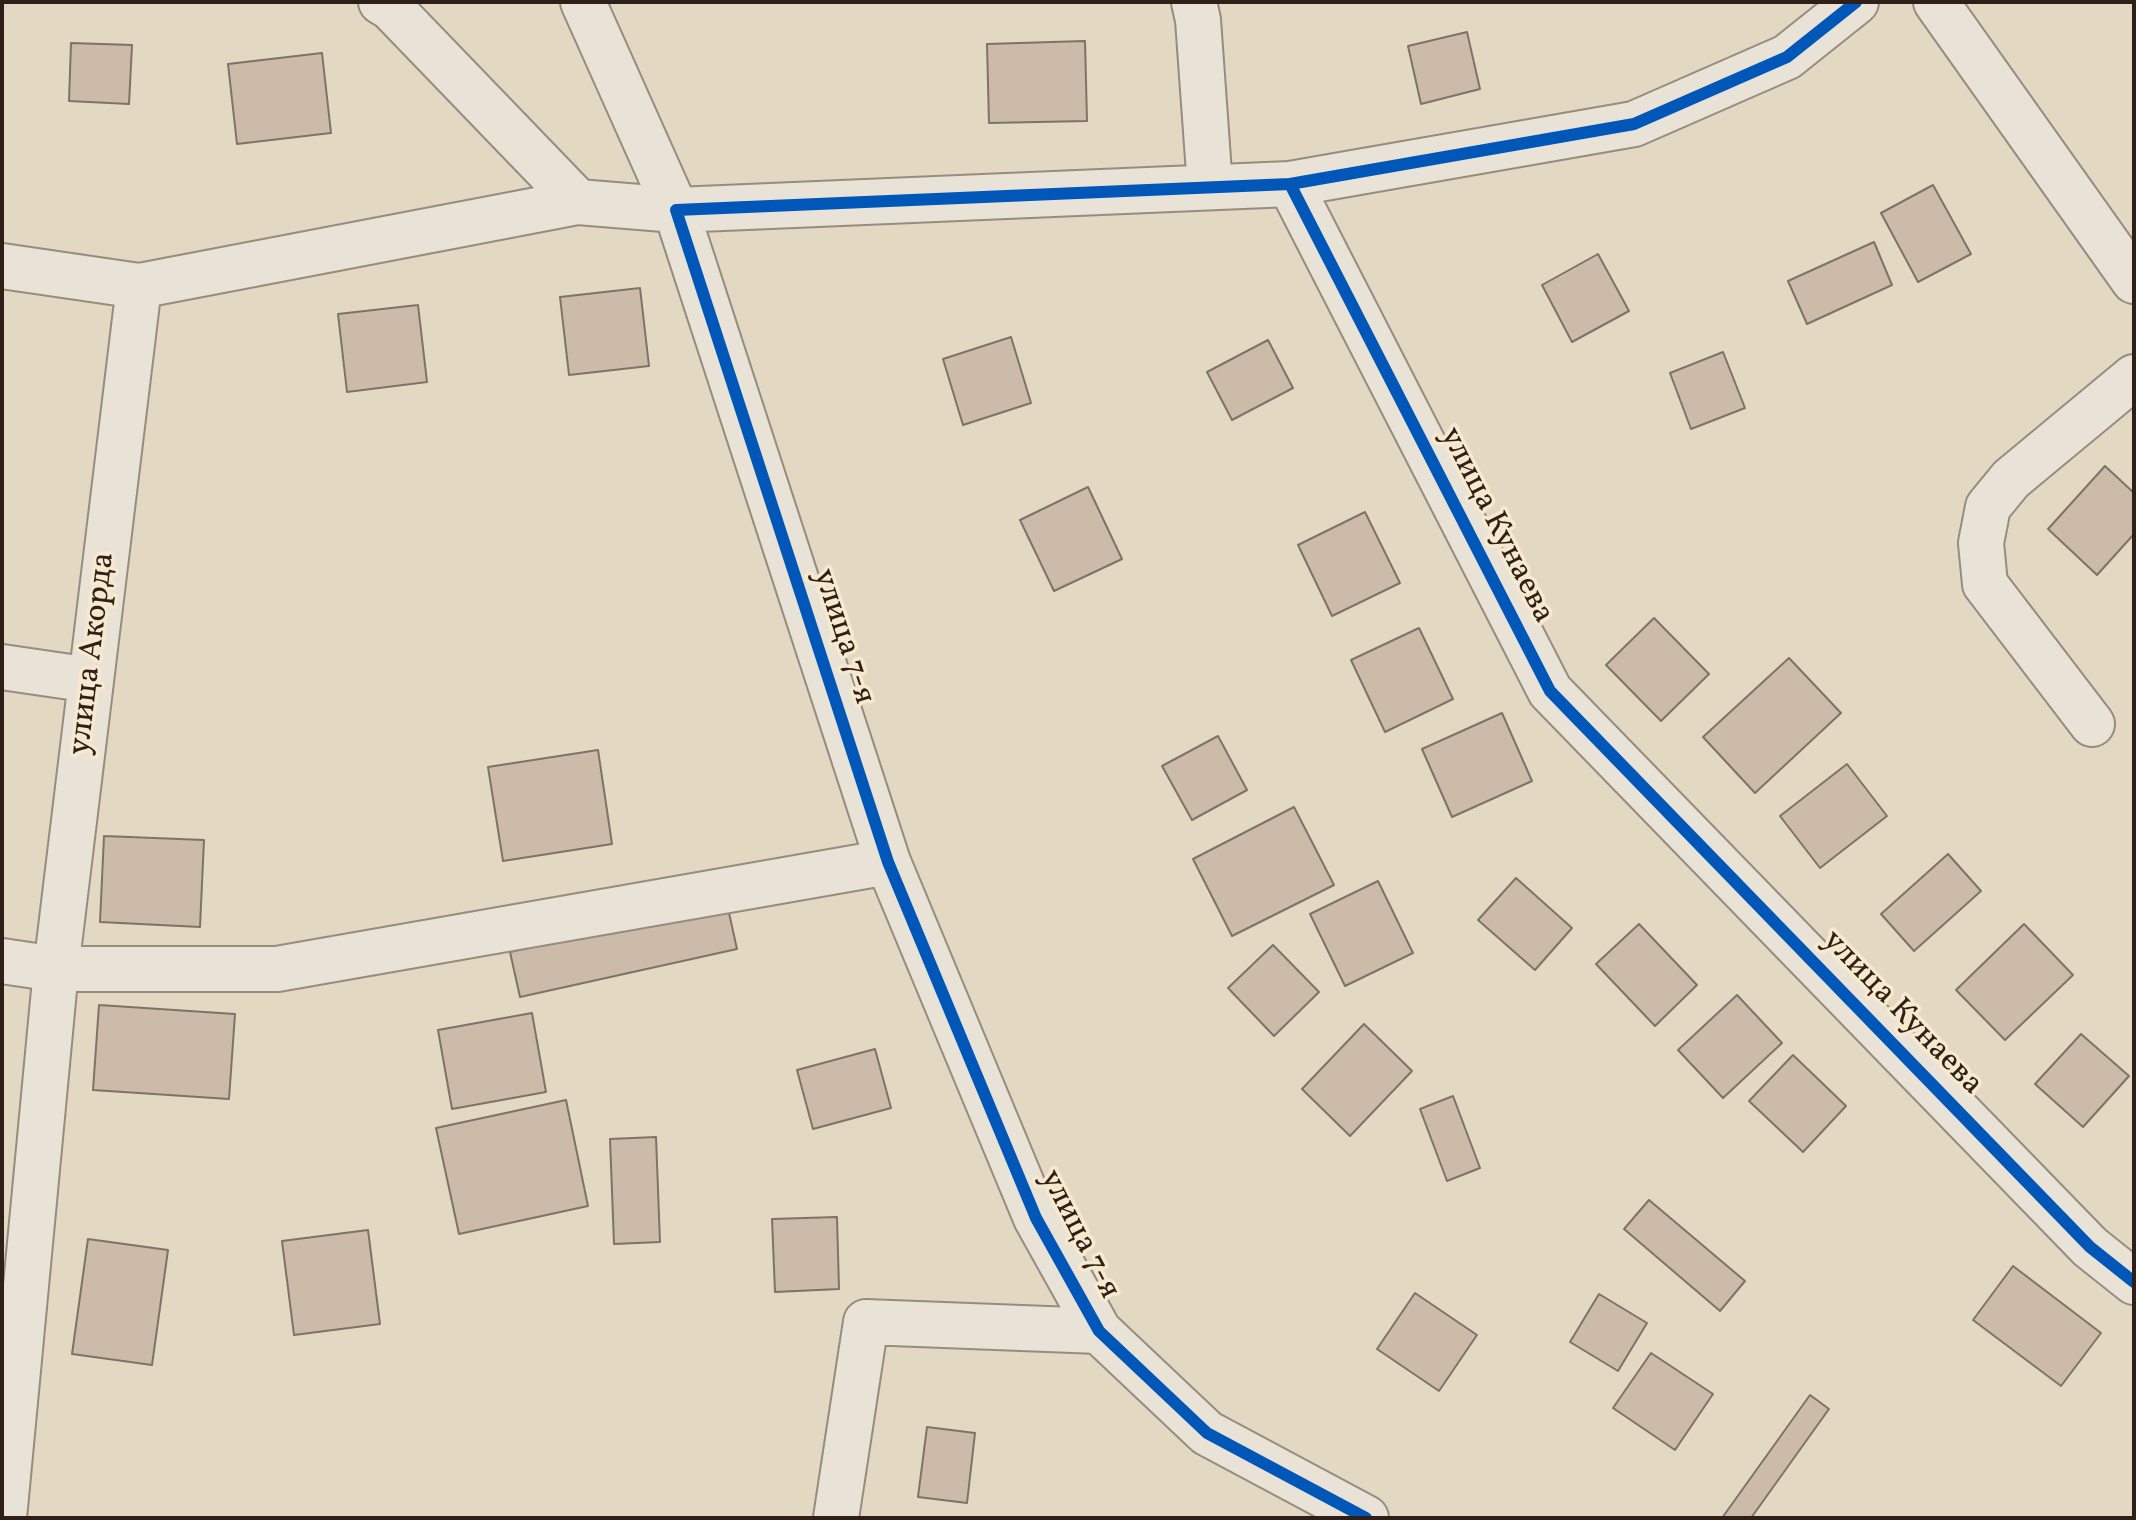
<!DOCTYPE html>
<html>
<head>
<meta charset="utf-8">
<style>
	body { margin:0 }
	#map { position:relative; width:2136px; height:1520px; overflow:hidden; background:#e3d8c1; font-family:Vollkorn,serif }
	canvas { display:block }
	.frame { position:absolute; inset:0; border:4px solid #301f18; pointer-events:none }
</style>
</head>
<body>
<div id="map">
<canvas width="2136" height="1520"></canvas>
<div class="frame"></div>
</div>
<script>
const context = document.querySelector('canvas').getContext('2d');
context.lineJoin = 'round';
function fill(path, color) { context.fillStyle = color; context.fill(path, 'evenodd'); }
const poly = rows => new Path2D(rows.map(r => 'M' + r).join(''));
function trace(path, color, width, dash) { context.strokeStyle = color; context.lineWidth = width; context.lineCap = dash ? 'butt' : 'round'; context.setLineDash(dash || []); context.stroke(path); }
function write(font, color, halo, rows, align = 'center') {
  context.font = font + ' Vollkorn,serif'; context.lineWidth = 7; context.setLineDash([]); context.textBaseline = 'middle'; context.strokeStyle = halo; context.fillStyle = color; for (const [text, x, y, turn = 0] of rows) {
    context.save(); context.translate(x, y); context.rotate((+turn || 0) * Math.PI / 180); context.textAlign = isNaN(turn) ? turn : align; if (halo) context.strokeText(text, 0, 0); context.fillText(text, 0, 0); context.restore();
  }
}
const building = poly([
	[1467,32,1480,89,1421,104,1408,46,1467,32],
	[1085,41,1087,121,989,123,987,44,1085,41],
	[71,43,132,45,129,104,69,101,71,43],
	[322,53,331,133,237,144,228,64,322,53],
	[1933,185,1971,254,1918,282,1881,213,1933,185],
	[1874,242,1892,285,1807,324,1788,281,1874,242],
	[1598,254,1629,311,1572,342,1542,285,1598,254],
	[640,288,649,366,569,375,560,297,640,288],
	[418,305,427,382,347,392,338,314,418,305],
	[1011,337,1031,403,963,425,943,359,1011,337],
	[1268,340,1293,388,1232,420,1207,372,1268,340],
	[1723,352,1745,408,1691,429,1670,373,1723,352],
	[2105,466,2134,493,2134,534,2097,575,2048,529,2105,466],
	[1088,487,1122,559,1054,591,1020,520,1088,487],
	[1365,512,1400,583,1332,616,1298,545,1365,512],
	[1654,618,1709,674,1661,721,1606,665,1654,618],
	[1419,628,1453,699,1385,732,1351,660,1419,628],
	[1789,658,1841,713,1755,793,1703,737,1789,658],
	[1502,713,1532,781,1452,817,1422,749,1502,713],
	[1218,736,1247,790,1192,820,1162,766,1218,736],
	[598,750,612,844,503,861,488,767,598,750],
	[1847,764,1887,816,1820,868,1780,816,1847,764],
	[1294,807,1334,885,1232,936,1193,859,1294,807],
	[104,836,204,840,200,927,100,922,104,836],
	[1948,854,1981,891,1914,951,1881,914,1948,854],
	[1516,878,1572,928,1535,970,1478,920,1516,878],
	[1378,881,1413,953,1345,986,1310,914,1378,881],
	[727,904,737,949,520,997,510,952,727,904],
	[1639,924,1697,985,1655,1026,1596,964,1639,924],
	[2024,924,2073,975,2005,1040,1956,990,2024,924],
	[1273,945,1319,992,1274,1036,1228,988,1273,945],
	[1737,995,1782,1043,1723,1098,1678,1050,1737,995],
	[99,1005,235,1014,229,1099,93,1090,99,1005],
	[532,1013,546,1092,452,1109,438,1030,532,1013],
	[1364,1024,1412,1071,1350,1136,1302,1089,1364,1024],
	[2081,1034,2129,1076,2083,1127,2035,1084,2081,1034],
	[875,1049,891,1108,813,1129,797,1070,875,1049],
	[1793,1055,1846,1106,1803,1152,1749,1101,1793,1055],
	[1453,1096,1480,1168,1447,1181,1420,1109,1453,1096],
	[566,1100,588,1206,459,1234,436,1128,566,1100],
	[656,1137,660,1242,614,1244,610,1139,656,1137],
	[1649,1200,1745,1281,1720,1311,1624,1229,1649,1200],
	[837,1217,839,1289,775,1292,772,1219,837,1217],
	[368,1230,380,1324,294,1335,282,1241,368,1230],
	[88,1239,168,1250,152,1365,72,1354,88,1239],
	[2013,1266,2101,1333,2061,1386,1973,1320,2013,1266],
	[1415,1293,1477,1335,1439,1391,1377,1349,1415,1293],
	[1599,1294,1647,1323,1618,1371,1570,1342,1599,1294],
	[1651,1353,1713,1394,1675,1450,1613,1408,1651,1353],
	[1810,1395,1829,1409,1751,1518,1722,1518,1810,1395],
	[927,1427,975,1433,967,1503,918,1497,927,1427]
]);
fill(building, '#cdbba9');
trace(building, '#7c7468', 2);
const minor = poly([
	[381,2,391,8,578,202],
	[1194,2,1198,20,1210,187],
	[1856,2,1787,57,1634,124,1290,184,1550,691,2090,1247,2134,1282],
	[1936,2,2134,281],
	[1290,184,676,210,888,862,1036,1218,1099,1331,1207,1433,1366,1518],
	[2,266,139,286,578,202,676,210,583,2],
	[2,667,91,680],
	[2092,724,1985,584,1981,543,1988,507,2011,479,2134,377],
	[2,961,56,969,139,286],
	[4,1518,56,969,277,969,888,862],
	[836,1518,866,1322,1099,1331]
]);
trace(minor, '#958d7f', 48);
trace(minor, '#e8e2d7', 44);
trace(poly([
	[1856,2,1787,57,1634,124,1290,184,1550,691,2090,1247,2134,1282],
	[1290,184,676,210,888,862,1036,1218,1099,1331,1207,1433,1366,1518]
]), '#0057b8', 12);
write('32px', '#301f18', '#f7e9cd', [
	["улица Кунаева",1495,526,63],
	["улица 7-я",842,637,72],
	["улица Акорда",94,654,-83],
	["улица Кунаева",1901,1014,46],
	["улица 7-я",1078,1235,63]
]);
</script>
</body>
</html>
